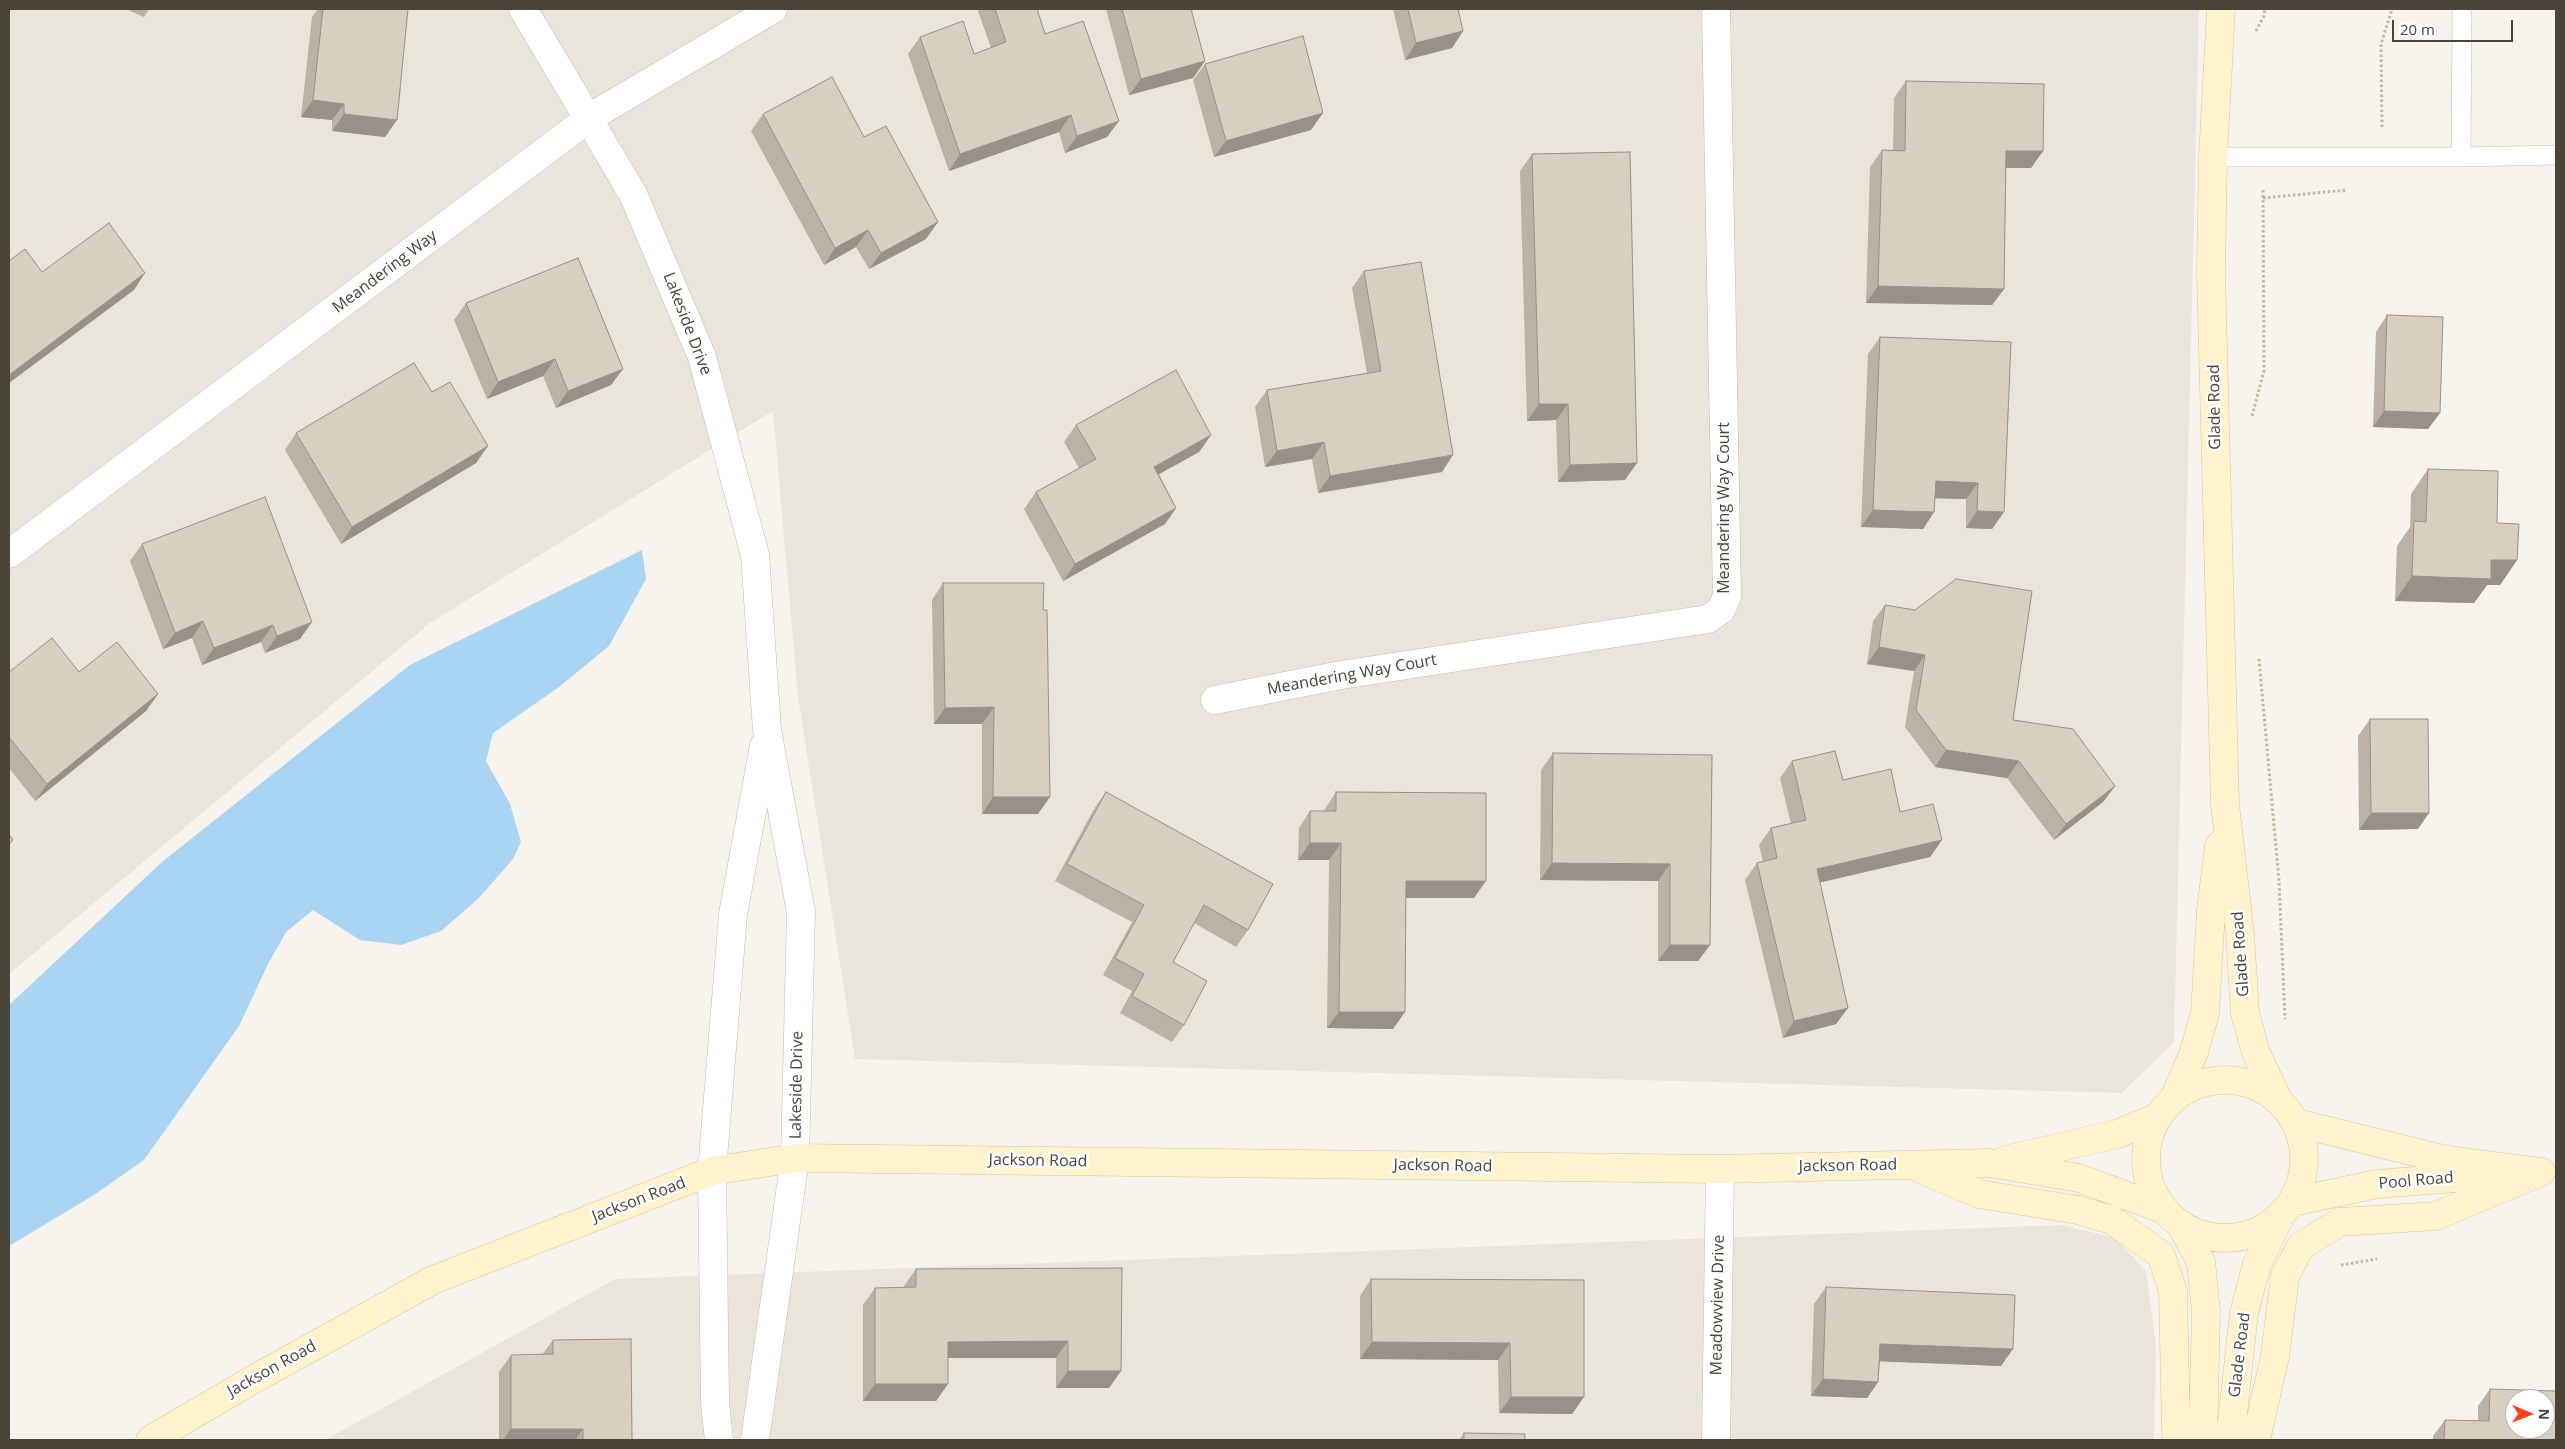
<!DOCTYPE html>
<html>
<head>
<meta charset="utf-8">
<style>
	body { margin:0 }
	#map { position:relative; width:2565px; height:1449px; overflow:hidden; background:#f6f3ec; font-family:"Open Sans",sans-serif }
	canvas { display:block }
	.frame { position:absolute; inset:0; border:10px solid #4b4439; pointer-events:none }
	.north { position:absolute; left:2505px; top:1389px; width:50px; height:50px; box-sizing:border-box; background:#fff; border:1px solid #b7b4b0; border-radius:50%; rotate:91deg; font-size:14px; font-weight:700; line-height:20px; text-align:center; color:#4b4439 }
	.north::after { content:''; display:block; margin:auto; width:18px; height:22px; background:#fc3f1d; clip-path:polygon(50% 0,100% 100%,50% 72%,0 100%) }
	.scale { position:absolute; left:2392px; top:20px; width:121px; height:22px; box-sizing:border-box; border:2px solid #4b4439; border-top:0; padding-left:6px; font-size:15px; line-height:18px; white-space:nowrap; color:#4b4439; -webkit-text-stroke:4px #fff; paint-order:stroke }
</style>
</head>
<body>
<div id="map">
<canvas width="2565" height="1449"></canvas>
<div class="frame"></div>
<div class="north">N</div>
<div class="scale">20 m</div>
</div>
<script>
const context = document.querySelector('canvas').getContext('2d');
context.lineJoin = 'round';
function fill(path, color) { context.fillStyle = color; context.fill(path, 'evenodd'); }
const poly = rows => new Path2D(rows.map(r => 'M' + r).join(''));
function trace(path, color, width, dash) { context.strokeStyle = color; context.lineWidth = width; context.lineCap = dash ? 'butt' : 'round'; context.setLineDash(dash || []); context.stroke(path); }
function write(font, color, halo, rows, align = 'center') {
  context.font = font + ' "Open Sans",sans-serif'; context.lineWidth = 5; context.setLineDash([]); context.textBaseline = 'middle'; context.strokeStyle = halo; context.fillStyle = color; for (const [text, x, y, turn = 0] of rows) {
    context.save(); context.translate(x, y); context.rotate((+turn || 0) * Math.PI / 180); context.textAlign = isNaN(turn) ? turn : align; if (halo) context.strokeText(text, 0, 0); context.fillText(text, 0, 0); context.restore();
  }
}
fill(poly([
	[9,9,2199,9,2174,1042,2122,1093,855,1059,798,697,773,411,430,623,9,974],
	[2062,1225,2115,1238,2146,1271,2156,1346,2154,1440,325,1440,615,1279]
]), '#eae5da');
fill(poly([
	[642,550,646,579,609,646,559,687,493,733,486,761,510,804,521,842,513,859,479,898,441,931,401,945,360,940,313,910,286,932,268,964,239,1026,144,1160,94,1195,9,1246,9,1005,162,862,410,665]
]), '#a9d4f2');
const lane = poly([
	[2213,157,2461,157,2462,9],
	[2461,157,2556,155]
]);
const street = poly([
	[523,9,633,194,702,357,755,555,767,730,801,912,795,1158,755,1440],
	[9,554,589,118,773,9],
	[1215,700,1341,675,1708,619,1721,610,1727,596,1716,9],
	[719,1440,715,1403,712,1171,733,914,764,746],
	[1716,1440,1720,1169]
]);
const secondary = poly([
	[2221,9,2213,157,2211,273,2225,805,2240,934,2245,1013,2256,1053,2277,1098],
	'2146 1159a79 79 0 1 1 158 0a79 79 0 1 1-158 0Z',
	[2175,1096,2194,1052,2205,1013,2211,910,2219,846],
	[2297,1123,2447,1160,2540,1172],
	[2005,1160,2117,1134,2158,1117],
	[1920,1169,1979,1194,2078,1210,2112,1220,2161,1255,2173,1291,2176,1432,2178,1440],
	[2292,1202,2377,1184,2480,1176],
	[2181,1225,2201,1262,2206,1312,2203,1440],
	[150,1440,254,1379,433,1280,712,1171,795,1158,1720,1169,1989,1163,2079,1178,2165,1210],
	[2230,1440,2244,1313,2257,1264,2280,1217],
	[2256,1440,2275,1356,2285,1276,2301,1246,2340,1222,2436,1216,2541,1172]
]);
trace(lane, '#c2bbae', 20);
trace(street, '#c2bbae', 29);
trace(secondary, '#d6c79b', 29);
trace(poly([
	[2256,31,2264,16,2265,9],
	[2382,127,2381,44,2392,9],
	[2263,198,2347,190],
	[2252,416,2264,371,2263,188],
	[2259,659,2279,881,2285,1019],
	[2341,1265,2377,1259]
]), '#c4b79f', 3, [2.5, 2.5]);
trace(lane, '#fff', 19);
trace(street, '#fff', 28);
trace(secondary, '#fff3cd', 28);
fill(poly([
	[126,9,149,9,144,17],
	[318,9,408,9,385,137,332,131,332,120,301,117,312,17],
	[980,9,1037,9,1045,34,1107,137,1065,153,1059,132,949,171,908,54,920,37,974,54,991,48,978,11],
	[1106,9,1198,9,1191,11,1205,61,1193,78,1129,95],
	[1393,9,1458,9,1463,31,1452,48,1405,60],
	[1205,64,1311,130,1214,157,1193,80],
	[1906,81,2043,151,2031,168,2006,168,2004,289,1992,305,1866,303,1870,167,1882,150,1893,151,1894,98],
	[763,114,864,137,926,239,869,269,856,247,824,265,751,131],
	[1532,154,1625,480,1558,482,1556,420,1527,421,1520,171],
	[1364,271,1442,472,1318,493,1312,459,1265,467,1255,407,1267,390,1367,373,1352,288],
	[466,303,611,385,556,408,543,376,487,399,454,320],
	[2387,315,2440,413,2428,429,2373,427,2376,332],
	[1880,337,2004,512,1992,529,1966,528,1966,499,1935,498,1934,512,1923,529,1861,527,1868,354],
	[1076,425,1211,435,1199,452,1159,474,1176,508,1165,524,1063,581,1024,509,1036,492,1079,468,1064,442],
	[296,433,476,463,341,544,285,450],
	[2428,469,2497,523,2517,560,2500,585,2487,585,2474,603,2395,601,2397,546,2410,527,2411,494],
	[142,544,300,639,265,653,261,642,202,665,192,638,163,649,130,561],
	[943,583,1043,610,1038,814,982,814,982,724,934,724,932,600],
	[1885,605,2013,720,2115,786,2103,802,2054,840,2007,778,1935,767,1905,727,1914,671,1867,664,1873,621],
	[9,672,79,672,158,694,146,711,35,801,9,768],
	[2370,719,2418,829,2359,830,2358,736],
	[1553,753,1712,755,1710,945,1698,961,1658,961,1658,881,1540,880,1541,770],
	[1792,761,1843,780,1900,812,1942,840,1930,857,1820,882,1836,1024,1783,1038,1745,880,1757,863,1763,862,1759,845,1771,828,1791,824,1780,778],
	[1106,792,1248,930,1236,947,1194,923,1173,962,1184,1025,1172,1042,1120,1013,1132,991,1103,975,1132,922,1055,881,1094,809],
	[1336,792,1474,898,1406,898,1393,1029,1327,1028,1329,860,1298,860,1299,828,1310,811,1324,811,1325,809],
	[1122,1268,1121,1371,1109,1388,1056,1388,1056,1358,948,1358,948,1384,936,1401,863,1401,863,1305,875,1288,904,1287,904,1286,916,1269],
	[1371,1279,1584,1280,1584,1397,1572,1414,1499,1413,1498,1360,1360,1359,1360,1296],
	[1826,1287,2001,1366,1880,1361,1878,1382,1867,1398,1811,1396,1814,1304],
	[553,1340,632,1440,499,1440,499,1372,511,1355,542,1355],
	[2490,1389,2556,1440,2433,1440,2433,1436,2445,1420,2478,1421,2478,1406],
	[1464,1433,1525,1440,1459,1440]
]), '#bab2a6');
fill(poly([
	[1463,31,1452,48,1405,60,1416,43],
	[1205,61,1193,78,1129,95,1141,79],
	[313,100,344,104,332,120,301,117],
	[1323,113,1311,130,1214,157,1226,141],
	[344,114,397,120,385,137,332,131],
	[1071,115,1059,132,949,171,960,154],
	[1119,121,1107,137,1065,153,1077,136],
	[2006,151,2043,151,2031,168,1995,168],
	[938,222,926,239,869,269,881,253],
	[868,230,856,247,824,265,835,248],
	[145,273,134,290,9,383,9,375],
	[1878,286,2004,289,1992,305,1866,303],
	[555,359,543,376,487,399,498,382],
	[623,369,611,385,556,408,568,391],
	[1539,404,1568,404,1556,420,1527,421],
	[2384,411,2440,413,2428,429,2373,427],
	[1211,435,1199,452,1143,483,1154,467],
	[1324,442,1312,459,1265,467,1277,451],
	[488,446,476,463,341,544,352,527],
	[1453,455,1442,472,1318,493,1330,476],
	[1637,463,1625,480,1558,482,1570,465],
	[1936,481,1978,483,1966,499,1925,498],
	[1176,508,1165,524,1063,581,1075,564],
	[1873,510,1934,512,1923,529,1861,527],
	[1977,511,2004,512,1992,529,1966,528],
	[2491,560,2517,560,2500,585,2487,585,2474,603,2395,601,2412,576],
	[203,621,192,638,163,649,175,633],
	[312,622,300,639,265,653,277,636],
	[273,625,261,642,202,665,214,648],
	[1879,647,1925,655,1914,671,1867,664],
	[158,694,146,711,35,801,47,784],
	[994,707,982,724,934,724,945,708],
	[1946,750,2019,761,2007,778,1935,767],
	[2115,786,2103,802,2054,840,2066,824],
	[993,797,1050,797,1038,814,982,814],
	[2371,813,2429,813,2418,829,2359,830],
	[1942,840,1930,857,1805,886,1817,869],
	[1310,843,1341,843,1329,860,1298,860],
	[1552,863,1670,864,1658,881,1540,880],
	[1406,881,1486,881,1474,898,1394,898],
	[1670,945,1710,945,1698,961,1658,961],
	[1848,1008,1836,1024,1783,1038,1794,1021],
	[1339,1012,1405,1012,1393,1029,1327,1028],
	[1068,1341,1056,1358,936,1358,948,1342],
	[1372,1342,1510,1343,1498,1360,1360,1359],
	[1880,1344,2013,1349,2001,1366,1869,1361],
	[1068,1371,1121,1371,1109,1388,1056,1388],
	[1823,1379,1878,1382,1867,1398,1811,1396],
	[875,1384,948,1384,936,1401,863,1401],
	[1511,1397,1584,1397,1572,1414,1499,1413],
	[511,1429,583,1429,575,1440,503,1440]
]), '#979187');
const building = poly([
	[323,9,408,9,397,120,344,114,344,104,313,100,323,9],
	[995,9,1037,9,1045,34,1083,21,1119,121,1077,136,1071,115,960,154,920,37,963,21,974,54,1006,42,995,9],
	[1122,9,1191,9,1205,61,1141,79,1122,9],
	[1408,9,1458,9,1463,31,1416,43,1408,9],
	[1303,36,1323,113,1226,141,1205,64,1303,36],
	[832,77,864,137,886,126,938,222,881,253,868,230,835,248,763,114,832,77],
	[1906,81,2044,84,2043,151,2006,151,2004,289,1878,286,1882,150,1905,151,1906,81],
	[1630,152,1637,463,1570,465,1568,404,1539,404,1532,154,1630,152],
	[109,223,145,273,9,375,9,261,25,249,42,272,109,223],
	[578,258,623,369,568,391,555,359,498,382,466,303,578,258],
	[1421,262,1453,455,1330,476,1324,442,1277,451,1267,390,1381,371,1364,271,1421,262],
	[2387,315,2443,317,2440,413,2384,411,2387,315],
	[1880,337,2011,342,2004,512,1977,511,1978,483,1936,481,1934,512,1873,510,1880,337],
	[414,363,432,392,450,382,488,446,352,527,296,433,414,363],
	[1176,370,1211,435,1154,467,1176,508,1075,564,1036,492,1096,459,1076,425,1176,370],
	[2428,469,2498,471,2497,523,2519,524,2517,560,2491,560,2491,579,2412,576,2414,521,2426,522,2428,469],
	[265,497,312,622,277,636,273,625,214,648,203,621,175,633,142,544,265,497],
	[1956,579,2032,591,2013,720,2073,729,2115,786,2066,824,2019,761,1946,750,1916,710,1925,655,1879,647,1885,605,1915,610,1956,579],
	[943,583,1044,583,1043,610,1047,610,1050,797,993,797,994,707,945,708,943,583],
	[52,638,79,672,117,642,158,694,47,784,9,737,9,672,52,638],
	[2370,719,2428,719,2429,813,2371,813,2370,719],
	[1835,751,1843,780,1891,769,1900,812,1933,804,1942,840,1817,869,1848,1008,1794,1021,1757,863,1777,858,1771,828,1806,820,1792,761,1835,751],
	[1553,753,1712,755,1710,945,1670,945,1670,864,1552,863,1553,753],
	[1106,792,1273,884,1248,930,1204,905,1173,962,1207,981,1184,1025,1132,996,1144,974,1115,958,1144,905,1067,864,1106,792],
	[1336,792,1486,793,1486,881,1406,881,1405,1012,1339,1012,1341,843,1310,843,1310,811,1336,811,1336,792],
	[9,834,13,840,9,844,9,834],
	[1122,1268,1121,1371,1068,1371,1068,1341,948,1342,948,1384,875,1384,875,1288,916,1287,916,1269,1122,1268],
	[1371,1279,1584,1280,1584,1397,1511,1397,1510,1343,1372,1342,1371,1279],
	[1826,1287,2015,1295,2013,1349,1880,1344,1878,1382,1823,1379,1826,1287],
	[631,1339,632,1440,583,1440,583,1429,511,1429,511,1355,553,1354,553,1340,631,1339],
	[2490,1389,2556,1391,2556,1440,2444,1440,2445,1420,2489,1421,2490,1389],
	[2515,1399,2545,1399,2545,1429,2515,1429,2515,1399],
	[1464,1433,1525,1434,1525,1440,1464,1440,1464,1433]
]);
fill(building, '#d8cfc1');
trace(building, '#979187', 1);
write('16px', '#4b4439', '#fff', [
	["Meandering Way",385,272,-37],
	["Lakeside Drive",687,324,69],
	["Glade Road",2215,407,-91],
	["Meandering Way Court",1724,508,-90],
	["Meandering Way Court",1352,675,-10],
	["Glade Road",2241,954,-94],
	["Lakeside Drive",797,1085,-89],
	["Jackson Road",1038,1161,1],
	["Jackson Road",1443,1166,1],
	["Jackson Road",1848,1166,-1],
	["Pool Road",2416,1181,-5],
	["Jackson Road",639,1200,-21],
	["Meadowview Drive",1718,1305,-89],
	["Glade Road",2240,1355,-83],
	["Jackson Road",272,1369,-29]
]);
</script>
</body>
</html>
